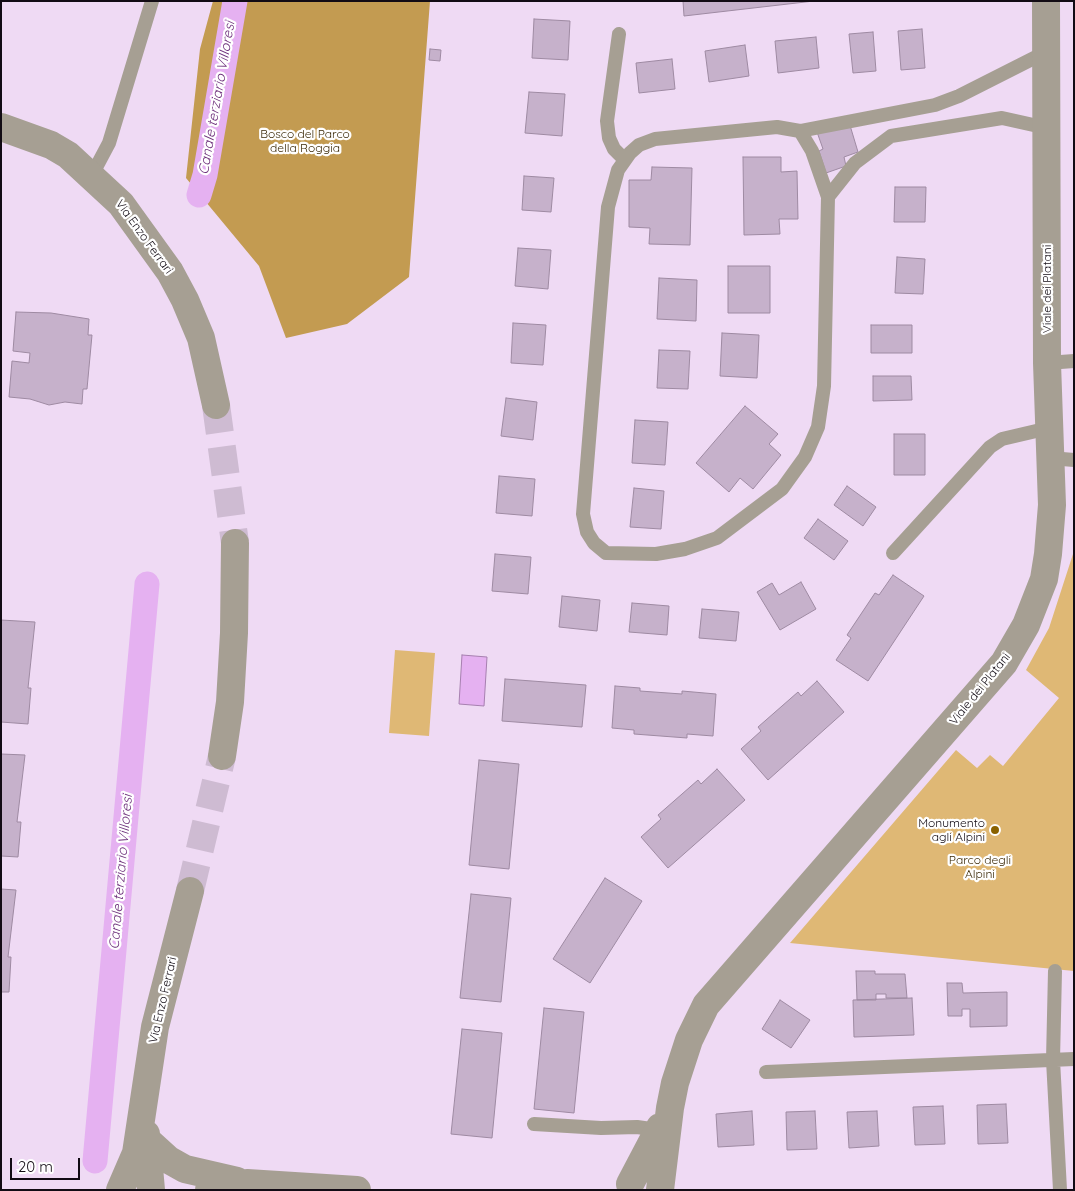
<!DOCTYPE html>
<html>
<head>
<meta charset="utf-8">
<style>
	body { margin:0 }
	#map { position:relative; width:1075px; height:1191px; overflow:hidden; background:#efdaf4; font-family:Quicksand,sans-serif }
	canvas { display:block }
	.frame { position:absolute; inset:0; border:2px solid #120b14; pointer-events:none }
	.scale { position:absolute; left:10px; top:1158px; width:70px; height:22px; box-sizing:border-box; border:2px solid #120b14; border-top:0; padding-left:6px; font-size:15px; line-height:18px; white-space:nowrap; color:#120b14; -webkit-text-stroke:4px #fff; paint-order:stroke }
</style>
</head>
<body>
<div id="map">
<canvas width="1075" height="1191"></canvas>
<div class="frame"></div>
<div class="scale">20 m</div>
</div>
<script>
const context = document.querySelector('canvas').getContext('2d');
context.lineJoin = 'round';
function fill(path, color) { context.fillStyle = color; context.fill(path, 'evenodd'); }
const poly = rows => new Path2D(rows.map(r => 'M' + r).join(''));
function trace(path, color, width, dash) { context.strokeStyle = color; context.lineWidth = width; context.lineCap = dash ? 'butt' : 'round'; context.setLineDash(dash || []); context.stroke(path); }
function write(font, color, halo, rows, align = 'center') {
  context.font = font + ' Quicksand,sans-serif'; context.lineWidth = 4.5; context.setLineDash([]); context.textBaseline = 'middle'; context.strokeStyle = halo; context.fillStyle = color; for (const [text, x, y, turn = 0] of rows) {
    context.save(); context.translate(x, y); context.rotate((+turn || 0) * Math.PI / 180); context.textAlign = isNaN(turn) ? turn : align; if (halo) context.strokeText(text, 0, 0); context.fillText(text, 0, 0); context.restore();
  }
}
fill(poly([
	[1073,554,1074,971,790,943,956,750,977,768,990,755,1003,766,1059,698,1026,670,1049,628],
	[395,650,435,653,429,736,389,733]
]), '#dfb875');
fill(poly([
	[213,1,430,1,409,277,347,324,286,338,259,266,186,178,200,49]
]), '#c39b51');
const water = poly([
	[462,655,487,657,484,706,459,704,462,655]
]);
fill(water, '#e5b1f1');
trace(water, '#a67faf', 1);
trace(poly([
	[199,195,205,175,235,1],
	[95,1161,147,584]
]), '#e5b1f1', 25);
const building = poly([
	[683,1,814,1,684,16,683,1],
	[534,19,570,21,568,60,532,58,534,19],
	[922,29,925,68,901,70,898,31,922,29],
	[873,32,876,71,853,73,849,34,873,32],
	[816,37,819,68,778,73,775,41,816,37],
	[745,45,749,76,709,82,705,51,745,45],
	[430,49,441,50,440,61,429,60,430,49],
	[672,59,675,89,639,93,636,63,672,59],
	[529,92,565,94,562,136,525,133,529,92],
	[849,122,858,152,844,157,846,166,826,173,819,151,823,149,817,132,849,122],
	[743,157,781,157,781,172,797,171,798,219,779,219,780,234,744,235,743,157],
	[652,167,692,168,690,245,649,244,650,228,629,227,629,180,651,180,652,167],
	[524,176,554,178,551,212,522,210,524,176],
	[895,187,926,187,925,222,894,222,895,187],
	[518,248,551,250,548,289,515,286,518,248],
	[897,257,925,259,923,294,895,293,897,257],
	[728,266,770,266,770,313,728,313,728,266],
	[659,278,697,280,696,321,657,319,659,278],
	[16,312,51,313,89,319,88,335,92,335,87,389,83,389,82,404,65,402,49,405,30,399,9,397,12,361,29,363,30,353,13,351,16,312],
	[513,323,546,325,543,365,511,363,513,323],
	[871,325,912,325,912,353,871,353,871,325],
	[722,333,759,335,757,378,720,376,722,333],
	[659,350,690,351,688,389,657,388,659,350],
	[873,376,911,376,912,400,873,401,873,376],
	[506,398,537,402,533,440,501,436,506,398],
	[745,406,778,434,769,444,781,455,753,489,740,478,729,492,696,463,745,406],
	[635,420,668,422,665,465,632,463,635,420],
	[894,434,925,434,925,475,894,475,894,434],
	[499,476,535,479,532,516,496,513,499,476],
	[847,486,876,507,863,526,834,505,847,486],
	[634,488,664,491,661,529,630,527,634,488],
	[818,519,848,541,834,560,804,538,818,519],
	[495,554,531,557,528,594,492,591,495,554],
	[893,575,924,596,868,681,836,660,851,638,847,635,875,593,879,595,893,575],
	[801,582,816,609,780,630,757,592,772,583,779,595,801,582],
	[562,596,600,600,597,631,559,627,562,596],
	[632,603,669,606,667,635,629,632,632,603],
	[702,609,739,612,736,641,699,638,702,609],
	[1,620,35,622,28,688,31,688,28,724,1,722,1,620],
	[505,679,586,685,582,727,502,721,505,679],
	[817,681,844,712,768,780,741,749,761,731,758,727,798,692,801,696,817,681],
	[615,686,640,688,640,691,682,694,682,691,716,694,713,736,687,734,687,738,634,734,634,730,612,728,615,686],
	[1,754,25,755,17,822,21,822,18,857,1,856,1,754],
	[479,760,519,764,509,869,469,865,479,760],
	[717,769,745,800,668,868,641,837,661,819,658,815,698,780,701,784,717,769],
	[605,878,642,901,590,983,553,959,605,878],
	[1,889,16,890,8,957,11,957,9,992,1,992,1,889],
	[471,894,511,898,501,1002,460,998,471,894],
	[856,971,875,971,875,974,905,974,907,998,886,998,886,994,876,994,876,1000,857,1000,856,971],
	[947,983,962,983,963,993,1007,992,1007,1026,970,1027,970,1009,962,1009,962,1016,948,1016,947,983],
	[912,998,914,1035,854,1037,853,1000,912,998],
	[780,1000,810,1020,791,1048,762,1029,780,1000],
	[544,1008,584,1012,574,1113,534,1109,544,1008],
	[462,1029,502,1033,492,1138,451,1134,462,1029],
	[1006,1104,1008,1143,978,1144,977,1105,1006,1104],
	[943,1106,945,1144,915,1145,913,1107,943,1106],
	[752,1111,754,1145,718,1147,716,1114,752,1111],
	[815,1111,817,1149,787,1150,786,1112,815,1111],
	[877,1111,879,1146,849,1148,847,1112,877,1111]
]);
fill(building, '#c6b1cb');
trace(building, '#9e8aa2', 1);
trace(poly([
	[216,405,235,543],
	[190,891,222,756]
]), '#cebbd2', 28, [28, 14]);
trace(poly([
	[619,34,607,121,609,138,614,149,624,159],
	[777,127,800,131,812,151,828,197,824,386,818,427,805,457,782,489,717,538,685,549,656,554,606,553,594,543,587,532,583,514,608,207,618,170,630,153,639,145,655,139,777,127],
	[800,131,935,105,959,96,1046,52],
	[92,175,109,143,152,1],
	[828,197,855,163,891,136,1002,118,1047,128],
	[1047,363,1074,361],
	[1050,458,1074,460],
	[893,553,990,447,1002,439,1049,428],
	[1055,971,1053,1060,1060,1190],
	[766,1072,1074,1059],
	[534,1124,601,1128,637,1127,658,1130]
]), '#a69f93', 14);
trace(poly([
	[1,127,51,145,68,155,121,204,170,272,185,300,201,338,216,405],
	[222,756,230,702,234,633,235,543],
	[146,1134,151,1190],
	[147,1140,169,1160,185,1169,237,1181],
	[630,1184,660,1127],
	[120,1190,136,1153,155,1027,190,891],
	[209,1190,247,1183,357,1190],
	[660,1190,670,1108,675,1083,689,1040,706,1005,1004,663,1026,625,1044,579,1048,554,1052,505,1047,363,1046,1]
]), '#a69f93', 28);
for (const [x, y, r, color] of [
	[995,830,5,"#8a6200"]
]) { const dot = new Path2D(); dot.arc(x, y, r, 0, 2 * Math.PI); context.fillStyle = color; context.fill(dot); trace(dot, '#fff', 2); }
write('12px', '#3b2a08', '#fff', [
	["Bosco del Parco",305,134],
	["della Roggia",305,148],
	["Parco degli",980,860],
	["Alpini",980,874]
]);
write('12px', '#120b14', '#fff', [
	["Via Enzo Ferrari",144,237,54],
	["Viale dei Platani",1047,289,-90],
	["Viale dei Platani",980,689,-51],
	["Via Enzo Ferrari",163,1000,-77]
]);
write('12px', '#120b14', '#fff', [
	["Monumento",985,823],
	["agli Alpini",985,837]
], 'right');
write('italic 14px', '#6d307b', '#fff', [
	["Canale terziario Villoresi",217,98,-80],
	["Canale terziario Villoresi",121,872,-85]
]);
</script>
</body>
</html>
